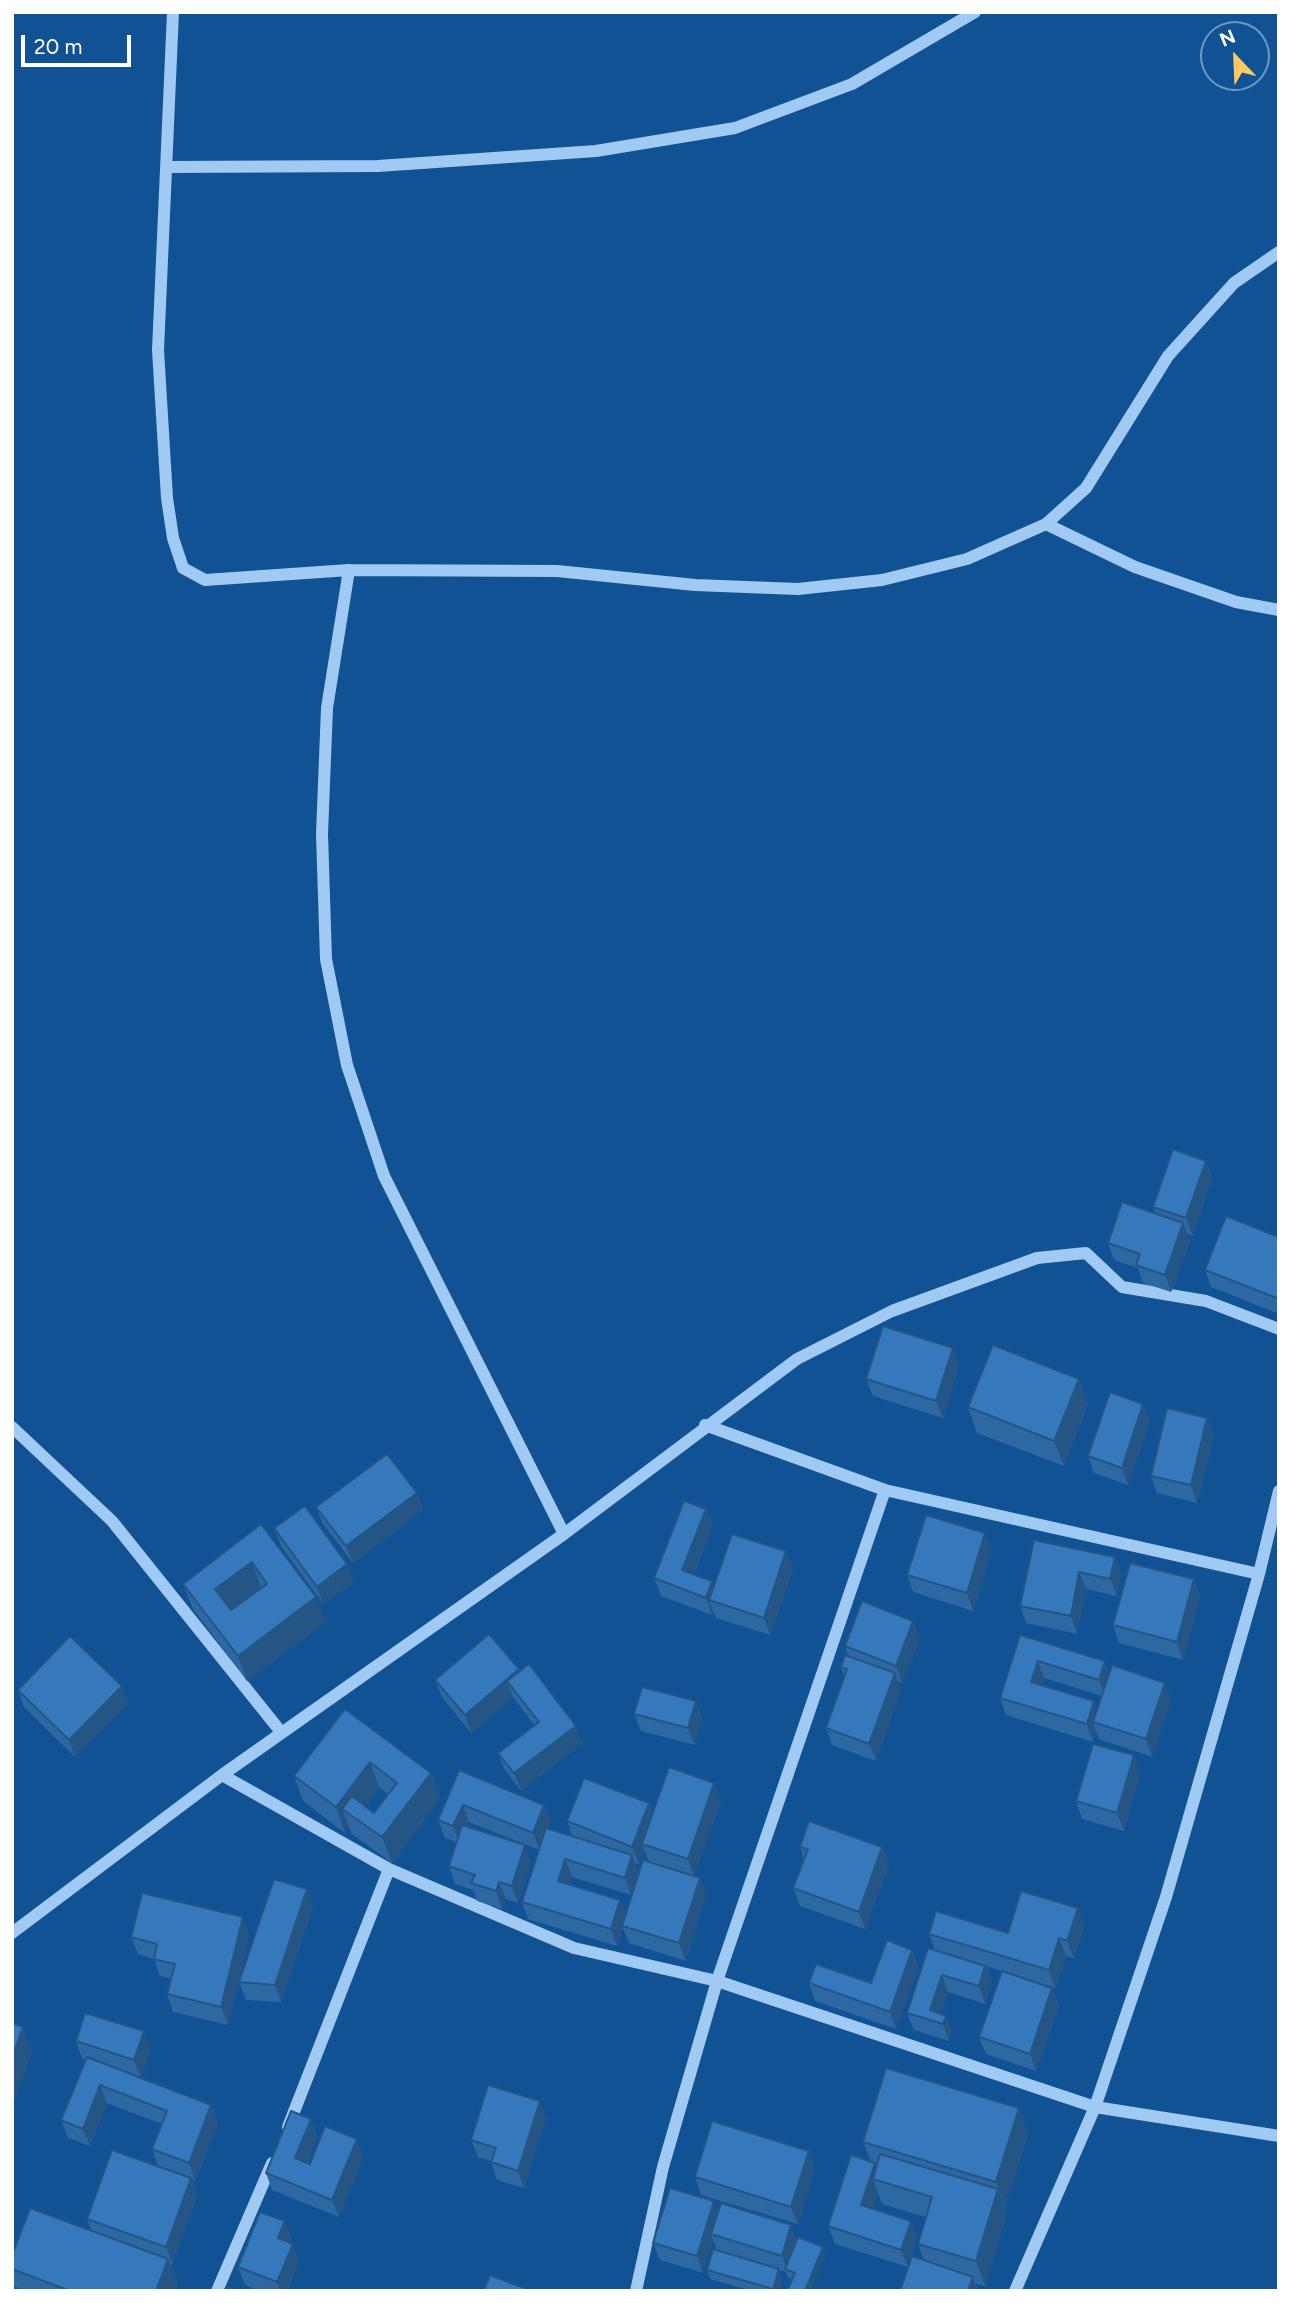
<!DOCTYPE html>
<html>
<head>
<meta charset="utf-8">
<style>
	body { margin:0 }
	#map { position:relative; width:1291px; height:2303px; overflow:hidden; background:#115295; font-family:Figtree,sans-serif }
	canvas { display:block }
	.frame { position:absolute; inset:0; border:14px solid #fff; pointer-events:none }
	.north { position:absolute; left:1200px; top:21px; width:70px; height:70px; box-sizing:border-box; background:#115295; border:2px solid #7097bf; border-radius:50%; rotate:337deg; font-size:19px; font-weight:700; line-height:28px; text-align:center; color:#fff }
	.north::after { content:''; display:block; margin:auto; width:24px; height:32px; background:#ffc962; clip-path:polygon(50% 0,100% 100%,50% 72%,0 100%) }
	.scale { position:absolute; left:21px; top:35px; width:110px; height:32px; box-sizing:border-box; border:4px solid #fff; border-top:0; padding-left:9px; font-size:21px; line-height:24px; white-space:nowrap; color:#fff; -webkit-text-stroke:5px #115295; paint-order:stroke }
</style>
</head>
<body>
<div id="map">
<canvas width="1291" height="2303"></canvas>
<div class="frame"></div>
<div class="north">N</div>
<div class="scale">20 m</div>
</div>
<script>
const context = document.querySelector('canvas').getContext('2d');
context.lineJoin = 'round';
const poly = rows => new Path2D(rows.map(r => 'M' + r).join(''));
function trace(path, color, width, dash) { context.strokeStyle = color; context.lineWidth = width; context.lineCap = dash ? 'butt' : 'round'; context.setLineDash(dash || []); context.stroke(path); }
function fill(path, color) { context.fillStyle = color; context.fill(path, 'evenodd'); }
trace(poly([
	[173,12,158,350,167,498,173,538,183,568,205,580,349,570,557,571,695,585,798,589,882,580,967,559,1046,524,1086,488,1168,356,1234,283,1279,252],
	[168,167,378,166,596,151,735,128,852,84,975,12],
	[1046,524,1135,567,1236,602,1279,610],
	[349,570,327,708,322,834,326,959,347,1065,384,1176,564,1534],
	[705,1425,885,1490,1259,1574],
	[12,1427,112,1521,281,1732],
	[222,1775,389,1869,574,1948,717,1981,1095,2107,1279,2136],
	[12,1933,222,1775,564,1534,797,1359,892,1311,1037,1258,1086,1253,1122,1287,1206,1301,1279,1329],
	[288,2127,389,1869],
	[217,2291,272,2163],
	[636,2291,663,2167,717,1981,885,1490],
	[1015,2291,1095,2107,1166,1897,1259,1574,1279,1491]
]), '#a0caf3', 12);
fill(poly([
	[1206,1161,1212,1178,1193,1236,1187,1234,1190,1241,1171,1292,1143,1283,1138,1268,1114,1260,1108,1243,1156,1214,1153,1207],
	[1279,1237,1279,1314,1211,1287,1205,1270],
	[953,1348,959,1366,943,1418,873,1396,866,1379],
	[1088,1404,1064,1466,977,1433,968,1407],
	[1207,1418,1214,1435,1197,1503,1157,1493,1151,1476],
	[1150,1421,1128,1485,1094,1473,1088,1456],
	[417,1493,423,1510,353,1563,323,1524,316,1507],
	[706,1509,712,1526,694,1574,714,1586,786,1551,793,1569,770,1635,716,1618,713,1611,712,1615,661,1596,654,1578],
	[261,1524,326,1622,247,1681,193,1609,183,1584],
	[274,1528,354,1582,323,1604,281,1546],
	[1034,1540,1115,1557,1121,1574,1117,1596,1086,1589,1077,1634,1026,1623,1020,1606],
	[992,1551,973,1611,913,1592,907,1575],
	[1194,1579,1200,1597,1183,1660,1119,1643,1113,1625],
	[913,1621,920,1639,902,1683,898,1681,901,1690,876,1761,832,1745,826,1728,844,1676,841,1667,848,1656,845,1646],
	[1020,1635,1105,1661,1109,1674,1171,1700,1152,1757,1099,1739,1096,1731,1093,1742,1006,1715,1000,1698],
	[1044,1678,1102,1696,1097,1710,1042,1685],
	[519,1669,582,1743,521,1791,505,1770,498,1753,534,1725,513,1697,471,1733,442,1697,435,1680],
	[122,1686,128,1703,75,1757,24,1707,18,1690],
	[696,1701,702,1718,695,1745,641,1731,634,1714],
	[345,1709,431,1773,440,1798,392,1863,352,1834,349,1827,345,1833,303,1801,294,1776],
	[379,1787,388,1794,374,1813,365,1806],
	[459,1770,544,1805,551,1822,548,1828,572,1836,567,1821,649,1803,653,1813,721,1800,694,1876,706,1895,686,1961,629,1943,623,1928,617,1946,528,1919,522,1902,539,1850,469,1822,467,1826,531,1862,518,1903,506,1899,502,1909,477,1901,473,1890,455,1884,449,1866,457,1842,445,1838,438,1820],
	[644,1850,649,1861,683,1873,626,1915,620,1900,569,1884,572,1877,631,1895,638,1872,635,1863,639,1864],
	[1140,1773,1124,1831,1082,1819,1076,1801],
	[800,1847,882,1847,889,1864,865,1929,800,1906,793,1888,804,1860],
	[307,1889,313,1907,281,2002,246,2000,239,1982],
	[1084,1926,1074,1958,1066,1956,1055,1988,986,1966,992,1983,985,2004,948,1992,941,2014,946,2016,952,2033,949,2041,914,2030,907,2013,935,1950,929,1934,1008,1933],
	[249,1935,228,2025,173,2012,167,1994,171,1979,160,1976,154,1959,138,1954,131,1937],
	[912,1950,918,1967,896,2029,815,2001,809,1983,871,1983],
	[1052,1988,1059,2006,1036,2071,986,2054,979,2037],
	[76,2041,150,2048,141,2078,211,2105,218,2123,195,2181,192,2179,197,2195,173,2264,170,2263,178,2284,175,2291,12,2291,15,2288,12,2279,12,2256,91,2230,87,2219,158,2166,152,2149,162,2124,107,2103,90,2146,68,2138,61,2120,86,2060,82,2059],
	[1019,2108,1028,2134,1005,2207,1004,2207,1007,2214,985,2286,976,2284,978,2291,900,2291,924,2260,918,2244,926,2217,882,2204,878,2193,872,2208,911,2221,917,2238,908,2267,835,2244,828,2226,871,2162,863,2142],
	[546,2118,524,2188,497,2180,491,2161,478,2157,471,2140],
	[311,2119,317,2136,307,2163,310,2164,363,2156,339,2217,272,2190,266,2173],
	[815,2168,798,2224,701,2195,695,2177],
	[718,2213,797,2241,826,2255,792,2279,788,2278,786,2272,779,2270,782,2278,779,2290,783,2291,752,2291,710,2279,707,2270,717,2251,713,2240,703,2273,660,2260,653,2243],
	[291,2238,290,2243,299,2261,287,2291,260,2291,245,2285,238,2267]
]), '#2e68a2');
fill(poly([
	[1206,1161,1212,1178,1193,1236,1186,1218],
	[1183,1223,1190,1241,1171,1292,1165,1275],
	[953,1348,959,1366,943,1418,936,1401],
	[1079,1379,1088,1404,1064,1466,1054,1441],
	[1143,1404,1150,1421,1128,1485,1122,1468],
	[1207,1418,1214,1435,1197,1503,1191,1485],
	[417,1493,423,1510,353,1563,346,1546],
	[706,1509,712,1526,689,1587,682,1570],
	[985,1533,992,1551,973,1611,967,1593],
	[786,1551,793,1569,770,1635,764,1618],
	[1115,1557,1121,1574,1117,1596,1110,1579],
	[252,1562,261,1588,224,1615,215,1589],
	[347,1564,354,1582,323,1604,317,1587],
	[1079,1572,1086,1589,1077,1634,1071,1616],
	[1194,1579,1200,1597,1183,1660,1177,1642],
	[712,1581,719,1598,709,1600,713,1611,712,1615,706,1598],
	[316,1597,326,1622,247,1681,238,1656],
	[913,1621,920,1639,902,1683,896,1666],
	[1038,1661,1044,1678,1037,1699,1031,1682],
	[1105,1661,1111,1678,1105,1697,1099,1680],
	[519,1669,526,1686,507,1681,513,1697,471,1733,465,1715],
	[895,1673,901,1690,876,1761,869,1744],
	[1165,1683,1171,1700,1152,1757,1146,1739],
	[122,1686,128,1703,75,1757,69,1740],
	[696,1701,702,1718,695,1745,688,1728],
	[1094,1701,1100,1719,1093,1722,1096,1731,1093,1742,1087,1724],
	[576,1726,582,1743,521,1791,514,1773],
	[1134,1755,1140,1773,1124,1831,1117,1813],
	[370,1762,379,1787,356,1818,342,1809,349,1827,345,1833,336,1807],
	[431,1773,440,1798,392,1863,382,1837],
	[714,1783,721,1800,694,1877,688,1859],
	[649,1803,656,1820,642,1844,644,1850,639,1864,632,1847],
	[463,1805,469,1822,460,1844,453,1826],
	[544,1805,551,1822,540,1850,533,1833],
	[525,1845,531,1862,518,1903,512,1886],
	[882,1847,889,1864,865,1929,859,1912],
	[632,1855,638,1872,631,1895,625,1878],
	[565,1859,572,1877,564,1898,558,1881],
	[700,1878,706,1895,686,1961,679,1943],
	[499,1882,506,1899,502,1909,496,1891],
	[307,1889,313,1907,281,2002,275,1985],
	[620,1900,627,1918,622,1926,623,1928,617,1946,611,1929],
	[1078,1908,1084,1926,1074,1958,1067,1941],
	[243,1917,249,1935,228,2025,221,2007],
	[1059,1938,1066,1956,1055,1988,1049,1970],
	[912,1950,918,1967,896,2029,890,2012],
	[985,1966,992,1983,985,2004,979,1986],
	[942,1975,948,1992,938,2022,930,2010],
	[1052,1988,1059,2006,1036,2071,1030,2054],
	[946,2016,952,2033,949,2041,943,2024],
	[23,2027,32,2053,12,2108,12,2057],
	[144,2031,150,2048,141,2078,134,2060],
	[100,2085,107,2103,90,2146,83,2129],
	[540,2101,546,2118,524,2188,518,2171],
	[211,2105,218,2123,195,2181,189,2163],
	[1019,2108,1028,2134,1005,2207,996,2182],
	[311,2119,317,2136,301,2176,295,2158],
	[357,2139,363,2156,339,2217,332,2200],
	[809,2151,815,2168,798,2224,791,2207],
	[875,2163,882,2181,873,2179,878,2193,868,2222,861,2205],
	[191,2178,197,2195,173,2264,166,2247],
	[998,2189,1007,2214,985,2286,976,2261],
	[714,2201,720,2218,711,2234,713,2240,703,2273,697,2256],
	[285,2221,291,2238,285,2255,278,2238],
	[911,2221,917,2238,908,2267,901,2250],
	[791,2225,797,2242,787,2270,782,2256],
	[293,2244,299,2261,287,2291,280,2291,277,2282],
	[823,2247,826,2255,811,2291,805,2291],
	[168,2259,178,2284,175,2291,156,2291],
	[779,2269,782,2278,778,2291,774,2291,773,2289],
	[973,2277,978,2291,968,2291]
]), '#255584');
const building = poly([
	[1173,1149,1206,1161,1186,1218,1153,1207,1173,1149],
	[1122,1202,1183,1223,1165,1275,1136,1265,1140,1254,1108,1243,1122,1202],
	[1226,1216,1279,1237,1279,1299,1205,1270,1226,1216],
	[883,1326,953,1348,936,1401,866,1379,883,1326],
	[993,1345,1079,1379,1054,1441,968,1407,993,1345],
	[1110,1392,1143,1404,1122,1468,1088,1456,1110,1392],
	[1167,1408,1207,1418,1191,1485,1151,1476,1167,1408],
	[387,1454,417,1493,346,1546,316,1507,387,1454],
	[684,1501,706,1509,682,1570,712,1581,706,1598,654,1578,684,1501],
	[305,1506,347,1564,317,1587,274,1528,305,1506],
	[926,1515,985,1533,967,1593,907,1575,926,1515],
	[261,1524,316,1597,238,1656,183,1584,261,1524],
	[252,1562,267,1584,231,1610,215,1589,252,1562],
	[732,1534,786,1551,764,1618,709,1600,732,1534],
	[1034,1540,1115,1557,1110,1579,1079,1572,1071,1616,1020,1606,1034,1540],
	[1130,1563,1194,1579,1177,1642,1113,1625,1130,1563],
	[862,1601,913,1621,896,1666,845,1646,862,1601],
	[489,1634,519,1669,465,1715,435,1680,489,1634],
	[1020,1635,1105,1661,1099,1680,1038,1661,1031,1682,1094,1701,1087,1724,1000,1698,1020,1635],
	[70,1636,122,1686,69,1740,18,1690,70,1636],
	[845,1655,895,1673,869,1744,826,1728,847,1669,841,1667,845,1655],
	[529,1664,576,1726,514,1773,498,1753,539,1722,507,1681,529,1664],
	[1112,1665,1165,1683,1146,1739,1093,1722,1112,1665],
	[642,1687,696,1701,688,1728,634,1714,642,1687],
	[345,1709,431,1773,382,1837,342,1809,352,1796,374,1813,397,1783,370,1762,336,1807,294,1776,345,1709],
	[1093,1744,1134,1755,1117,1813,1076,1801,1093,1744],
	[669,1767,714,1783,688,1859,642,1844,669,1767],
	[459,1770,544,1805,533,1833,463,1805,453,1826,438,1820,459,1770],
	[584,1778,649,1803,632,1847,567,1821,584,1778],
	[809,1821,882,1847,859,1912,793,1888,808,1849,800,1847,809,1821],
	[462,1825,525,1845,512,1886,499,1882,496,1891,471,1883,475,1875,449,1866,462,1825],
	[546,1828,632,1855,625,1878,565,1859,558,1881,620,1900,611,1929,522,1902,546,1828],
	[643,1860,700,1878,679,1943,622,1926,643,1860],
	[274,1879,307,1889,275,1985,239,1982,274,1879],
	[1021,1891,1078,1908,1067,1941,1059,1938,1049,1970,929,1934,936,1911,1008,1933,1021,1891],
	[142,1893,243,1917,221,2007,167,1994,175,1964,154,1959,157,1944,131,1937,142,1893],
	[887,1940,912,1950,890,2012,809,1983,816,1964,871,1983,887,1940],
	[928,1948,985,1966,979,1986,942,1975,930,2010,946,2016,943,2024,907,2013,928,1948],
	[1002,1971,1052,1988,1030,2054,979,2037,1002,1971],
	[85,2013,144,2031,134,2060,76,2041,85,2013],
	[12,2023,23,2027,12,2057,12,2023],
	[87,2057,211,2105,189,2163,152,2149,167,2111,100,2085,83,2129,61,2120,87,2057],
	[886,2068,1019,2108,996,2182,863,2142,886,2068],
	[488,2085,540,2101,518,2171,491,2162,496,2148,471,2140,488,2085],
	[291,2111,311,2119,295,2158,310,2164,325,2126,357,2139,332,2200,266,2173,291,2111],
	[712,2121,809,2151,791,2207,695,2177,712,2121],
	[112,2150,191,2178,166,2247,87,2219,112,2150],
	[880,2154,998,2189,976,2261,918,2244,932,2197,873,2179,880,2154],
	[851,2155,875,2163,861,2205,911,2221,901,2250,828,2226,851,2155],
	[670,2188,714,2201,697,2256,653,2243,670,2188],
	[721,2203,791,2225,782,2256,711,2234,721,2203],
	[30,2208,168,2259,156,2291,70,2291,12,2269,12,2256,30,2208],
	[260,2212,285,2221,278,2238,293,2244,277,2282,238,2267,260,2212],
	[798,2237,823,2247,805,2291,787,2291,795,2273,785,2269,798,2237],
	[713,2249,779,2269,773,2289,707,2270,713,2249],
	[912,2256,973,2277,968,2291,900,2291,912,2256],
	[490,2275,532,2291,484,2291,490,2275],
	[12,2287,24,2291,12,2291,12,2287],
	[229,2287,244,2291,228,2291,229,2287]
]);
fill(building, '#3579bc');
trace(building, '#255584', 2);
</script>
</body>
</html>
